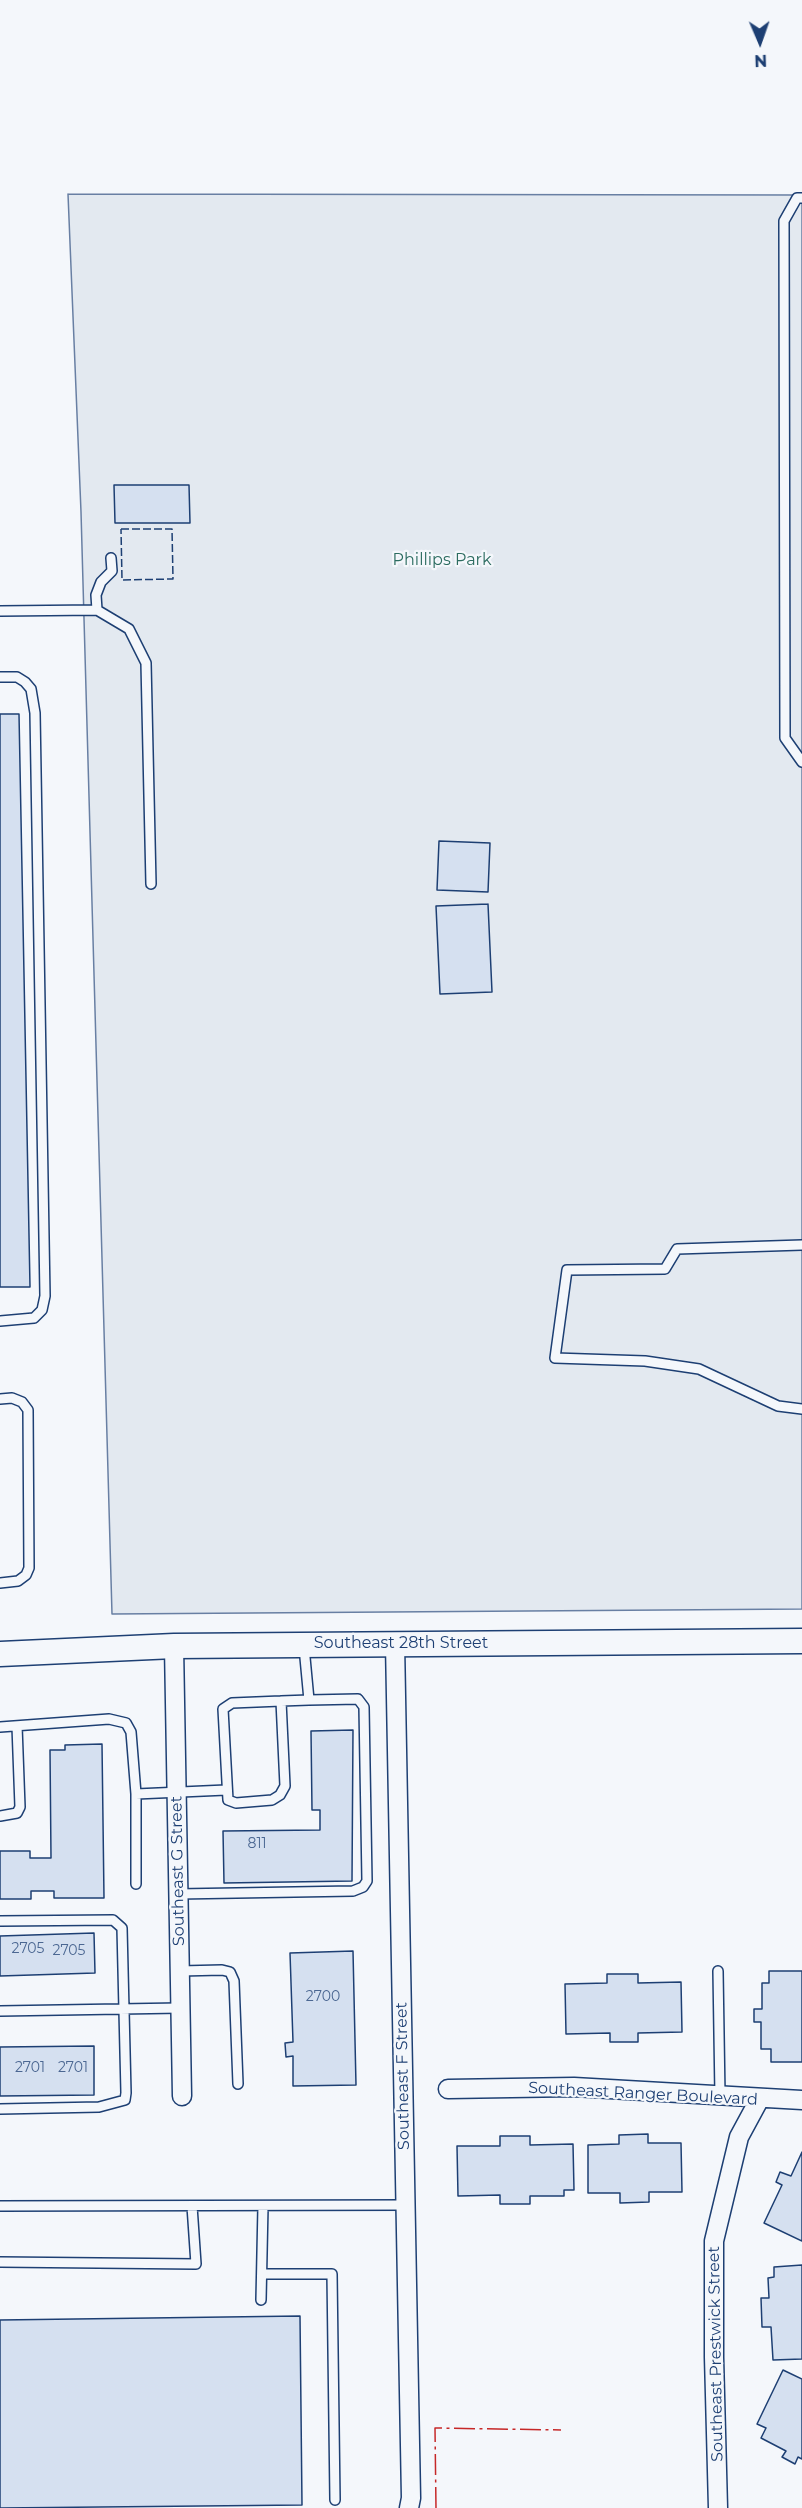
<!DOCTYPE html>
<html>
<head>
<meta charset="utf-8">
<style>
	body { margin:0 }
	#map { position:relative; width:802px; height:2508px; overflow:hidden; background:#f4f7fb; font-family:Montserrat,sans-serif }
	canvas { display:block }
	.north { position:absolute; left:730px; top:12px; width:60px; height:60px; -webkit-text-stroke:4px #f4f7fb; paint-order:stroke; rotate:178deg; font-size:16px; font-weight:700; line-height:24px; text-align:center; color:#1d3f73 }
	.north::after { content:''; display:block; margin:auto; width:21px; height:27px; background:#1d3f73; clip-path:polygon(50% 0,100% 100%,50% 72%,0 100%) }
</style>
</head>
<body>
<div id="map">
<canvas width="802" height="2508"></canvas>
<div class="north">N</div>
</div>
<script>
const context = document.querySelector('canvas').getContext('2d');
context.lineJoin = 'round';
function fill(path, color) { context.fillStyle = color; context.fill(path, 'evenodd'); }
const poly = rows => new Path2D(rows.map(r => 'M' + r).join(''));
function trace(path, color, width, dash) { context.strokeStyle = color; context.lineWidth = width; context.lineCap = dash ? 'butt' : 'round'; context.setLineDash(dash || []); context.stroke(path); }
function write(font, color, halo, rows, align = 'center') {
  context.font = font + ' Montserrat,sans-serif'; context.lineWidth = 4.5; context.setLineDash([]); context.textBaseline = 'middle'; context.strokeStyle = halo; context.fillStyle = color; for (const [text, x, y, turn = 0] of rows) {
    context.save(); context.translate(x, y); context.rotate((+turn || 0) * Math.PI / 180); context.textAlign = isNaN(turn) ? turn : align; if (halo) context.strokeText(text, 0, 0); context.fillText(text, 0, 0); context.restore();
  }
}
const green = poly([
	[68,194,802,195,802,1609,112,1614,81,512,68,194]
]);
fill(green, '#e3e9f0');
trace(green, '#687fa3', 1.5);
const building = poly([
	[114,485,189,485,190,523,115,523,114,485],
	[0,714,19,714,30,1287,0,1287,0,714],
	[439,841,490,843,488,892,437,890,439,841],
	[488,904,492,992,440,994,436,906,488,904],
	[353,1730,352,1881,224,1883,223,1831,320,1830,320,1810,312,1810,311,1731,353,1730],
	[102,1744,104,1898,54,1898,54,1891,31,1891,31,1899,0,1899,0,1851,30,1851,30,1858,51,1858,50,1750,65,1750,65,1745,102,1744],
	[94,1933,95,1973,0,1976,0,1936,94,1933],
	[353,1951,356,2085,293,2086,293,2056,286,2057,285,2043,293,2042,290,1953,353,1951],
	[769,1971,802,1971,802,2062,771,2062,771,2049,761,2049,761,2022,754,2022,754,2009,762,2009,762,1983,769,1983,769,1971],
	[607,1974,638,1974,638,1983,681,1982,682,2032,638,2033,638,2042,610,2042,610,2033,566,2034,565,1984,607,1983,607,1974],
	[94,2046,94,2095,0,2096,0,2047,94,2046],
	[648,2134,648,2143,681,2143,682,2192,649,2192,649,2202,620,2203,620,2193,588,2193,588,2145,619,2144,619,2135,648,2134],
	[500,2136,530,2136,530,2145,573,2144,574,2190,564,2190,564,2196,530,2196,530,2204,500,2204,500,2195,458,2196,457,2146,500,2146,500,2136],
	[802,2152,802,2241,764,2223,782,2185,776,2182,780,2172,791,2176,802,2152],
	[802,2265,802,2359,773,2360,771,2327,762,2327,761,2298,769,2298,768,2278,774,2277,774,2267,802,2265],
	[300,2316,302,2505,0,2508,0,2320,300,2316],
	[783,2370,802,2379,802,2459,798,2457,795,2464,782,2457,786,2451,761,2438,766,2428,757,2424,783,2370]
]);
fill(building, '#d5e0f0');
trace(building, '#1d3f73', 1.5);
const lane = poly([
	[802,198,797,198,784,221,785,738,802,762],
	[97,610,96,595,101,582,112,571,111,558],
	[0,611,97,610,129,629,146,663,151,884],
	[0,677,17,677,25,682,31,689,35,713,45,1296,42,1310,34,1318,0,1321],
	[802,1245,677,1249,665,1269,567,1270,555,1358,645,1361,699,1369,778,1406,802,1409],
	[0,1399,12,1398,22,1402,28,1410,29,1568,26,1575,18,1581,0,1583],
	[281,1701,285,1786,280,1795,272,1800,236,1803,228,1800,223,1709,232,1703,281,1701,309,1700],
	[0,1727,109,1719,126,1723,131,1732,136,1794],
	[0,1816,17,1813,20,1807,17,1726],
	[136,1884,136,1794,226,1790],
	[178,1894,353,1891,363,1887,367,1881,364,1707,358,1699,309,1700,304,1647],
	[0,1921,113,1920,122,1928,126,2093,125,2100,99,2107,0,2109],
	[180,1971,222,1970,230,1972,234,1981,238,2084],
	[718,1971,720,2096],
	[0,2011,180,2008],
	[0,2206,406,2205],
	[0,2262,196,2264,192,2206],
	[262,2274,332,2274,335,2500],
	[261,2300,263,2206]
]);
const street = poly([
	[395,1643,411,2498,409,2508],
	[174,1646,182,2096],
	[448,2089,574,2087,802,2100],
	[718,2508,714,2357,714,2241,739,2137,759,2100]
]);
const secondary = poly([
	[0,1654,174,1646,802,1641]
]);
trace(lane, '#1d3f73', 12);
trace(street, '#1d3f73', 21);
trace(secondary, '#1d3f73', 27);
trace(lane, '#f4f7fb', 9);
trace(street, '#f4f7fb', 18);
trace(secondary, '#f4f7fb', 24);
trace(poly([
	[121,529,172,529,173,579,122,580,121,529]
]), '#1d3f73', 1.5, [8, 3]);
trace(poly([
	[436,2508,435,2428,561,2430]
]), '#c62828', 1.5, [21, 4.5, 3, 4.5]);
write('14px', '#4b6792', null, [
	["811",257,1844],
	["2705",28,1949],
	["2705",69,1951],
	["2700",323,1997],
	["2701",30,2068],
	["2701",73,2068]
]);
write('16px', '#2c6c60', '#f4f7fb', [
	["Phillips Park",442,560]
]);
write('16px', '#1d3f73', '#f4f7fb', [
	["Southeast 28th Street",401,1643],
	["Southeast G Street",178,1871,-91],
	["Southeast F Street",403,2076,-91],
	["Southeast Ranger Boulevard",643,2094,3],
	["Southeast Prestwick Street",716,2354,-91]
]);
</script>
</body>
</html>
